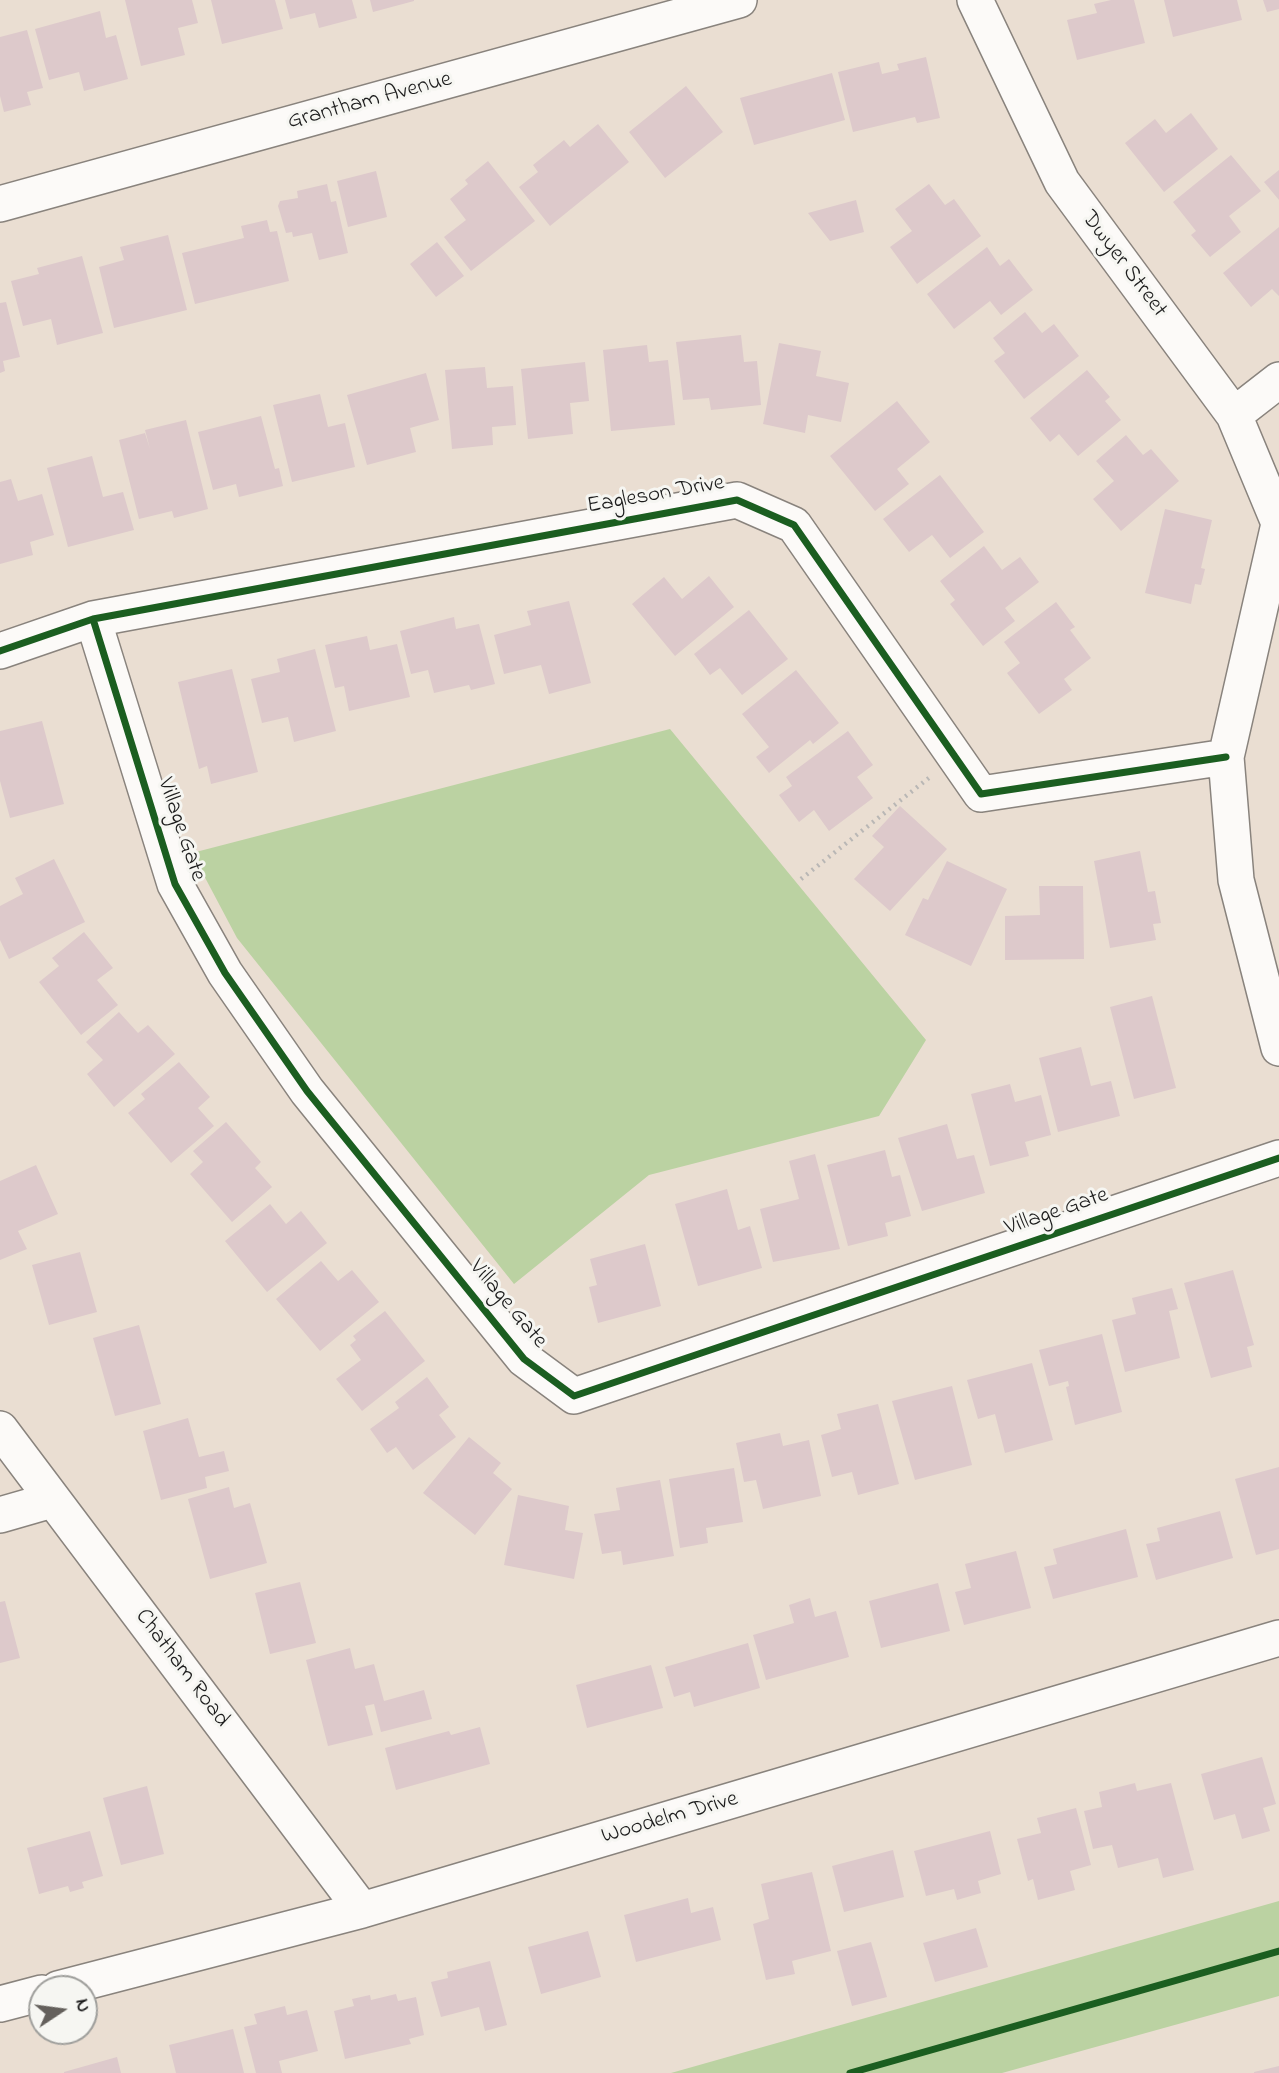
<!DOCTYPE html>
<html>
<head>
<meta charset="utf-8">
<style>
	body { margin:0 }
	#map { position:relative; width:1279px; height:2073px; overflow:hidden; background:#eaded2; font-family:"Indie Flower",sans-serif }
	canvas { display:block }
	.north { position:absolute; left:28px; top:1975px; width:70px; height:70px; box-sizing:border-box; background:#f6f6f2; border:2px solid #9f9f9c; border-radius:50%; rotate:77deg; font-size:19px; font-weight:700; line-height:28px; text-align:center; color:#1c1c1c }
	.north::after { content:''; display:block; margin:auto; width:24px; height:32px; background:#64605c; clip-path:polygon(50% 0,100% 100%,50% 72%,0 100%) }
</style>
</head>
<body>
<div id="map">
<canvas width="1279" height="2073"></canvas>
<div class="north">N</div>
</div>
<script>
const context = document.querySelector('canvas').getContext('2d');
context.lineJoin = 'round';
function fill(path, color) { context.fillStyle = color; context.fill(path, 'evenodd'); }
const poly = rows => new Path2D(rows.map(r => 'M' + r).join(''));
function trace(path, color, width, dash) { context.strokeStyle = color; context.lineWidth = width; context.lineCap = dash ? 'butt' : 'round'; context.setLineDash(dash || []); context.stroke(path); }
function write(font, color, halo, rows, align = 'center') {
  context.font = font + ' "Indie Flower",sans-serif'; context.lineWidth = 6; context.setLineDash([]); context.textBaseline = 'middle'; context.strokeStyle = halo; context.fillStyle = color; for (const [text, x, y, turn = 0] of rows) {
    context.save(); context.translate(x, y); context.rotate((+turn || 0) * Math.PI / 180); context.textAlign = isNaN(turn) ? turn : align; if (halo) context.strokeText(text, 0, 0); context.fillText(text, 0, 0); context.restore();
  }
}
fill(poly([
	[670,729,926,1040,879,1116,649,1175,514,1284,237,938,192,853],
	[1279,1901,1279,1996,1002,2073,671,2073]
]), '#bbd2a2');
fill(poly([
	[125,0,192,0,198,23,178,28,185,55,141,66],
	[211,0,275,0,283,29,222,44],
	[285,0,352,0,357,18,319,28,315,13,290,19],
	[370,0,414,0,414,1,373,12],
	[1111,0,1134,0,1145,43,1077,60,1067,20,1097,13,1094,4],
	[1164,0,1237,0,1242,20,1173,37],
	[1263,0,1279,0,1279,9,1267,12],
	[100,11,106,38,116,35,128,79,84,91,79,72,49,80,35,29],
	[27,30,43,88,27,92,31,105,4,112,0,96,0,37],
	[926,57,940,118,917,123,915,117,853,132,838,72,879,62,882,74,899,70,897,64],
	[832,73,845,120,754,145,740,98],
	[686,86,723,132,665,178,629,132],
	[1191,113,1218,149,1164,192,1125,143,1155,119,1166,133],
	[598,124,629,162,550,226,519,187,538,172,533,165,564,140,570,147],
	[1231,155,1261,191,1229,216,1241,232,1210,257,1191,235,1196,231,1173,202],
	[488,161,535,221,471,271,444,237,466,220,450,199,468,184,465,180],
	[1279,170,1279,200,1264,182],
	[376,171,387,217,348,227,337,181],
	[327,184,331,202,336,201,348,253,319,260,312,233,293,237,292,232,286,233,278,206,280,201,298,198,297,191],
	[929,184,945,205,954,199,981,236,917,284,890,247,912,231,895,209],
	[856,200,864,232,830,241,808,213],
	[267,220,270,232,277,231,289,281,195,304,182,253,244,238,241,226],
	[1279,227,1279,296,1272,289,1251,307,1223,273],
	[168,235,187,310,114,328,99,267,124,260,120,247],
	[437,242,464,276,436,297,410,264],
	[987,247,1000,266,1009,259,1033,290,1001,315,990,301,954,329,927,294],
	[82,256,103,333,57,345,51,319,23,326,11,281,39,274,37,268],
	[6,302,20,357,3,361,5,371,0,373,0,303],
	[1025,312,1042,333,1054,324,1079,356,1024,399,994,361,1005,353,993,338],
	[741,335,744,362,757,361,761,405,711,410,709,398,683,400,676,342],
	[779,343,821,351,816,376,849,383,841,422,808,415,805,433,763,424],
	[647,345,649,362,668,360,675,425,611,431,603,350],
	[585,362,589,401,570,403,573,434,528,439,521,369],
	[485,367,487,388,513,386,516,425,492,427,493,445,452,449,445,370],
	[1087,370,1110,397,1105,401,1121,420,1078,456,1059,434,1050,442,1030,418],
	[426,373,439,420,410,428,416,452,367,465,347,395],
	[320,394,328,427,345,423,355,467,292,482,273,405],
	[897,401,930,442,897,469,909,484,875,511,830,456],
	[261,416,275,469,279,468,283,486,239,497,236,484,213,490,198,432],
	[186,420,208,509,174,518,172,511,139,519,119,440,145,433,150,449,145,430],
	[1126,435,1143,455,1151,449,1179,481,1121,531,1093,499,1114,481,1096,461],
	[92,456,103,497,123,492,134,530,68,547,47,468],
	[940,475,984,532,950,558,932,535,909,552,883,519],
	[11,479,18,501,42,494,54,535,30,542,33,555,0,564,0,482],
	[1165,509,1212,520,1201,568,1205,569,1201,585,1195,584,1191,604,1145,593],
	[984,546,1002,570,1020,557,1039,582,1005,608,1015,621,983,646,950,604,955,600,940,581],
	[709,576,734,607,675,656,632,604,664,577,682,599],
	[569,601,591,683,549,694,541,665,504,674,494,635,531,625,527,611],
	[1056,602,1075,627,1070,630,1091,658,1064,679,1072,690,1039,714,1007,673,1020,663,1004,642],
	[749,610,788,659,742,695,720,668,710,675,694,654],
	[454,617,456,629,479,624,495,684,471,690,469,685,434,693,428,670,411,674,400,631],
	[367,636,370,650,397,644,410,697,349,711,344,686,335,688,325,645],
	[315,649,336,731,294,742,288,717,262,723,251,679,280,672,277,659],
	[232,669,258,772,211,784,207,766,199,769,178,682],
	[796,670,839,723,813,744,810,740,769,773,756,757,769,747,742,714],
	[42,721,64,804,10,818,0,781,0,731],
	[848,731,873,765,857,777,873,798,829,831,814,810,799,822,779,795,792,786,786,777],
	[900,806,947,849,890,911,854,879,884,847,872,836],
	[1140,851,1148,892,1155,891,1161,923,1153,924,1156,940,1110,948,1094,861],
	[54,859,85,922,9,959,0,940,0,906,23,894,15,878],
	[947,861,1007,889,971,966,905,935,923,898,928,900],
	[1039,886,1083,886,1084,959,1005,960,1005,916,1040,915],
	[84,932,113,968,97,980,118,1005,81,1035,39,982,59,966,52,958],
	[1152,996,1176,1088,1134,1099,1110,1007],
	[119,1012,138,1033,148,1025,175,1054,114,1107,87,1074,103,1060,86,1042],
	[1081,1047,1091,1086,1111,1081,1120,1116,1058,1132,1039,1058],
	[179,1062,210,1097,198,1108,214,1126,171,1163,128,1113,145,1099,141,1094],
	[1010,1084,1015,1102,1041,1095,1051,1135,1025,1142,1029,1156,990,1166,971,1094],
	[226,1122,261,1162,255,1168,272,1187,232,1222,190,1174,203,1162,193,1151],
	[947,1124,957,1159,974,1155,985,1193,922,1211,898,1138],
	[885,1150,892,1177,900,1175,911,1216,885,1223,888,1236,848,1246,827,1165],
	[815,1154,840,1249,773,1262,760,1209,799,1199,789,1161],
	[36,1165,58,1214,18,1231,27,1249,0,1260,0,1181],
	[727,1189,738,1230,750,1226,762,1268,698,1286,675,1204],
	[270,1204,286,1224,301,1211,327,1243,267,1292,225,1241],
	[645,1244,661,1306,598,1323,589,1287,597,1285,590,1259],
	[80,1252,97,1312,49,1325,32,1265],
	[321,1261,338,1281,352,1270,379,1302,320,1351,276,1299],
	[1233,1270,1254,1345,1247,1347,1252,1367,1211,1378,1184,1283],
	[1172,1288,1178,1309,1169,1311,1180,1358,1125,1372,1112,1320,1136,1314,1132,1298],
	[385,1311,425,1361,362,1411,336,1379,361,1360,350,1345,356,1340,353,1336],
	[139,1325,161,1404,115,1416,93,1338],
	[1102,1334,1122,1412,1075,1425,1066,1387,1069,1386,1068,1381,1049,1386,1039,1350],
	[1032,1363,1053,1440,1005,1453,995,1414,978,1419,967,1380],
	[427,1377,449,1407,439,1415,456,1437,413,1470,396,1447,387,1453,370,1429,399,1408,395,1402],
	[952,1386,972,1465,915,1480,892,1401],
	[878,1404,899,1484,858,1495,852,1472,832,1477,821,1435,841,1429,837,1414],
	[188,1418,199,1457,224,1451,229,1471,205,1477,207,1488,161,1500,143,1431],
	[780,1433,783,1446,809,1440,821,1496,763,1509,756,1480,744,1482,736,1443],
	[469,1437,501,1463,493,1473,512,1489,475,1535,423,1493],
	[1279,1467,1279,1549,1256,1555,1235,1479],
	[734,1468,743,1522,706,1528,708,1543,680,1548,669,1479],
	[660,1480,674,1556,623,1565,621,1551,602,1554,594,1514,620,1510,616,1488],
	[229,1487,234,1508,250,1503,267,1563,210,1579,188,1499],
	[518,1495,569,1506,565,1530,583,1533,574,1579,504,1565],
	[1220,1511,1233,1558,1156,1580,1146,1544,1160,1541,1157,1528],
	[1126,1529,1138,1577,1053,1599,1044,1567,1057,1564,1053,1549],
	[1016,1551,1031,1608,964,1625,955,1592,971,1588,965,1564],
	[300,1582,316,1643,270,1654,255,1593],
	[938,1583,950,1631,881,1648,869,1601],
	[810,1598,815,1617,836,1611,849,1657,766,1680,753,1635,794,1623,789,1605],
	[5,1601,20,1658,0,1663,0,1602],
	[748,1643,760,1688,694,1707,690,1692,674,1697,665,1667],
	[350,1648,355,1669,374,1664,384,1701,424,1690,432,1719,381,1732,374,1704,365,1706,373,1735,328,1746,306,1660],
	[651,1665,663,1708,587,1728,576,1685],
	[480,1727,490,1764,396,1790,385,1748,449,1731,451,1735],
	[1262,1757,1276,1804,1263,1808,1270,1831,1242,1839,1235,1814,1214,1820,1201,1774],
	[1135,1783,1137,1791,1171,1783,1194,1870,1163,1878,1158,1858,1118,1868,1112,1845,1093,1849,1084,1811,1102,1807,1099,1792],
	[147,1786,164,1854,121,1865,103,1798],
	[1076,1808,1091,1865,1070,1871,1075,1890,1038,1900,1033,1879,1028,1881,1017,1839,1041,1833,1037,1818],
	[90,1831,103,1876,82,1882,84,1888,70,1892,68,1886,39,1894,27,1848],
	[990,1831,1001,1874,978,1881,981,1893,957,1900,954,1889,926,1896,914,1851],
	[893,1850,904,1897,844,1912,832,1866],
	[812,1872,831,1951,792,1961,795,1974,766,1980,753,1924,769,1919,761,1884],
	[688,1898,691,1913,713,1907,721,1940,636,1962,624,1915],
	[976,1928,988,1967,935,1982,923,1943],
	[588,1931,601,1977,541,1994,528,1947],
	[871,1942,887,1997,852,2006,837,1951],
	[490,1961,507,2025,485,2031,479,2007,441,2017,431,1982,448,1978,447,1972],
	[396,1994,398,2001,416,1997,424,2035,409,2039,411,2044,345,2059,334,2011,354,2006,352,1999,370,1995,371,2000],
	[285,2006,287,2015,307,2010,318,2051,279,2061,282,2073,256,2073,244,2027,257,2024,254,2014],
	[233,2029,244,2073,176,2073,169,2045],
	[117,2057,121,2073,64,2073,64,2072],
	[1279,2066,1279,2073,1254,2073,1254,2072]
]), '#ddc9cb');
const minor = poly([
	[975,0,1062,182,1234,415,1279,523],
	[0,204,739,0],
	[1234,415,1279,380],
	[1279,524,1226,757,1236,880,1279,1048],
	[93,619,175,884,225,973,307,1091,524,1359,574,1396,1279,1158],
	[0,651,93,619,737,500,794,525,981,794,1226,757],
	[0,1429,362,1910],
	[0,1515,52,1500],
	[58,1989,362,1910,1279,1638],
	[0,2004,42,1993]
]);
trace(minor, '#89837d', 38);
trace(poly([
	[801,879,930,777]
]), '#b9b7b5', 4.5, [2, 5]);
trace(minor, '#fcfaf8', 35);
trace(poly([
	[93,619,175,884,225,973,307,1091,524,1359,574,1396,1279,1158],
	[0,651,93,619,737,500,794,525,981,794,1226,757],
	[850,2073,1279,1951]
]), '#1b5e20', 7);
write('23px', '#1c1c1c', '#f6f6f2', [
	["Grantham Avenue",370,102,-15],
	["Dwyer Street",1123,265,53],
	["Eagleson Drive",656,496,-10],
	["Village Gate",180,830,71],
	["Village Gate",1057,1213,-19],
	["Village Gate",507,1305,50],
	["Chatham Road",181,1669,53],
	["Woodelm Drive",670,1819,-16]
]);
</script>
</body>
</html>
